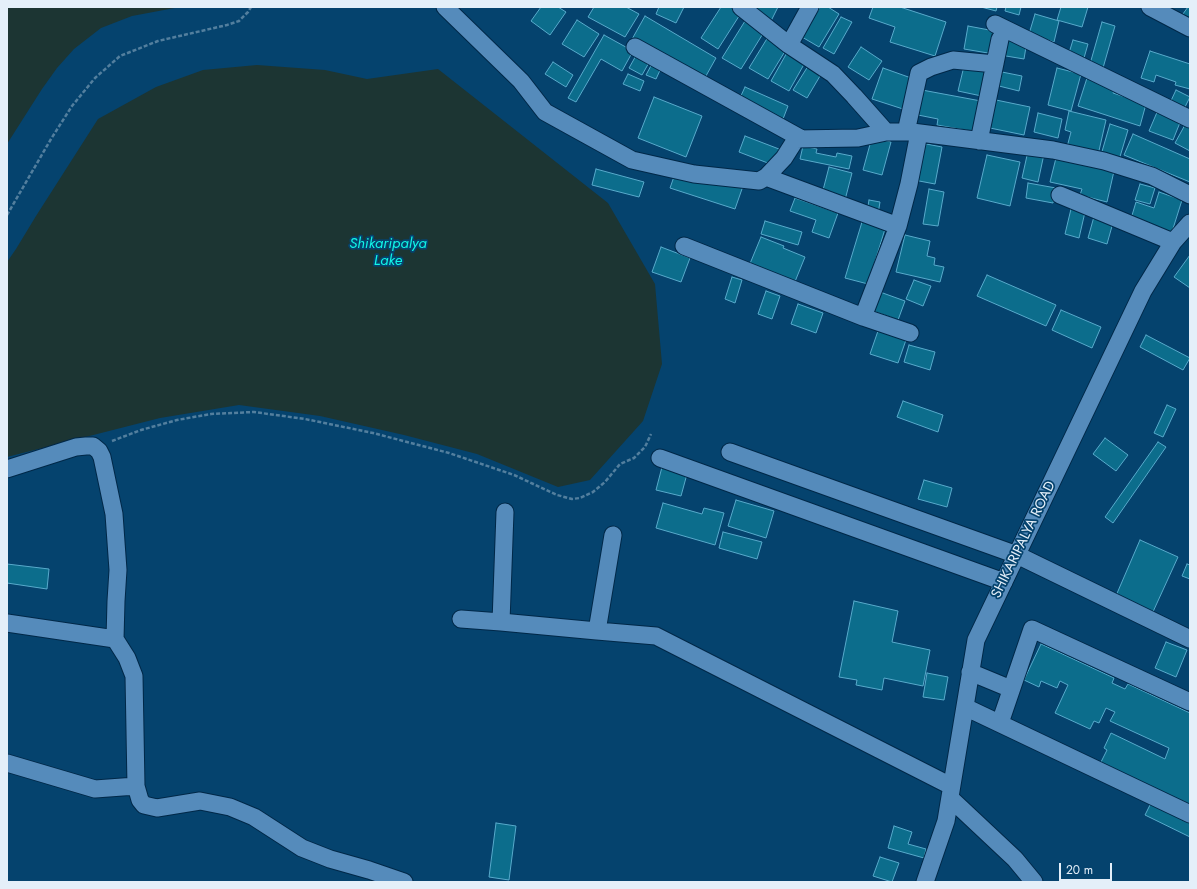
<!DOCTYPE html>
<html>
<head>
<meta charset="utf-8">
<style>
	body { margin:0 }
	#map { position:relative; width:1197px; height:889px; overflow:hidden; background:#05436e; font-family:Jost,sans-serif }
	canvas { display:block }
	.frame { position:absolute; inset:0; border:8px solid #e4eff9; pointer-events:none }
	.scale { position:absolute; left:1059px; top:863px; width:53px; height:18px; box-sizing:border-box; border:2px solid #e4eff9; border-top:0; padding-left:5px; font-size:12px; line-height:14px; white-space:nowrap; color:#e4eff9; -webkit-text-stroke:3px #05436e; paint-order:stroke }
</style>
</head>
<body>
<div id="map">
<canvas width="1197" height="889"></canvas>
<div class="frame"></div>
<div class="scale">20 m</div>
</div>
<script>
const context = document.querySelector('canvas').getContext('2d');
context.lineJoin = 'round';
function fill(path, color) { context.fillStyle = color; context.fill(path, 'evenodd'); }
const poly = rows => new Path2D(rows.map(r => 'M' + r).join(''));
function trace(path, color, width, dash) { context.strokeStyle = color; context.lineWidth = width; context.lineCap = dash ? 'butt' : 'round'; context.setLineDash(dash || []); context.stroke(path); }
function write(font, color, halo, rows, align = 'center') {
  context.font = font + ' Jost,sans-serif'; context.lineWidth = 3.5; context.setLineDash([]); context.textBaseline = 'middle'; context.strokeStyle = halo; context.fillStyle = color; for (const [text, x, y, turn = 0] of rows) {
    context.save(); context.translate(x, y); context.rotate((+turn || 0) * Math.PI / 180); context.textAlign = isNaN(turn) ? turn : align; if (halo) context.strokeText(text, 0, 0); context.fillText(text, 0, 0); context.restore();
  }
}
fill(poly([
	[7,7,180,7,132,16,101,28,74,49,57,68,42,89,7,144],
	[257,65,325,70,367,79,438,69,608,203,655,284,662,364,643,421,590,480,558,487,477,454,404,435,320,416,239,405,160,418,7,457,7,262,16,249,36,216,98,119,156,87,203,70]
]), '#1c3533');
const building = poly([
	[541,7,558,7,566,12,550,35,531,21,541,7],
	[594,7,626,7,639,14,625,37,588,17,594,7],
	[659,7,684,7,676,23,656,14,659,7],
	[721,7,731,7,741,13,718,49,701,38,721,7],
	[750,7,778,7,771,21,750,7],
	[820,7,828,7,839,14,819,47,802,37,820,7],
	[873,7,900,7,946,22,935,56,890,42,895,27,869,18,873,7],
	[981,7,997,7,996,11,981,7],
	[1006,7,1021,7,1019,15,1005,11,1006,7],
	[1061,7,1088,7,1082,27,1057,20,1061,7],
	[1188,7,1190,7,1190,25,1180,18,1188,7],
	[1035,14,1059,21,1054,42,1029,34,1035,14],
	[645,16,716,58,702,83,631,41,645,16],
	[841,17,852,22,834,54,823,48,841,17],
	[577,20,599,34,584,57,562,44,577,20],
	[745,21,764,32,741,69,722,58,745,21],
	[1102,22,1115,26,1103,68,1090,64,1102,22],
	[968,26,1016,35,1027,41,1024,59,964,49,968,26],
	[604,35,633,51,622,71,601,59,576,102,568,98,604,35],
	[768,37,787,48,768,79,749,68,768,37],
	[1073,40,1088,44,1084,58,1069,53,1073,40],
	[861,47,882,61,869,80,848,67,861,47],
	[789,49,807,59,789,91,771,81,789,49],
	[1150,51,1190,64,1190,89,1175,85,1176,82,1156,75,1154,82,1141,78,1150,51],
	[638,52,651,59,642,75,629,68,638,52],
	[553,62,573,75,566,87,545,74,553,62],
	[653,62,662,66,656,79,646,75,653,62],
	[965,62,997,70,991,98,958,91,965,62],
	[810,63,823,71,807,98,793,90,810,63],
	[883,68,914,79,903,109,872,99,883,68],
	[1057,68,1081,74,1071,111,1048,105,1057,68],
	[1002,72,1022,76,1019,91,999,86,1002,72],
	[628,74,644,81,640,91,623,84,628,74],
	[1087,78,1115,87,1113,93,1146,104,1140,126,1078,106,1087,78],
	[745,87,788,106,783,119,739,100,745,87],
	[922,90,981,101,976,132,937,125,938,119,918,115,922,90],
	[1176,90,1190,97,1183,111,1169,105,1176,90],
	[654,97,702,116,686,157,638,138,654,97],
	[996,100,1030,107,1024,135,990,128,996,100],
	[1158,110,1181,120,1173,140,1149,131,1158,110],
	[1069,111,1106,120,1098,155,1067,147,1071,132,1065,130,1069,111],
	[1038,113,1062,119,1058,138,1034,132,1038,113],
	[1186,123,1190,125,1190,151,1175,143,1186,123],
	[1110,124,1128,130,1119,160,1101,155,1110,124],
	[1133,134,1190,159,1190,182,1124,155,1133,134],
	[745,136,779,149,773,165,739,152,745,136],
	[872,137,891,142,882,175,863,170,872,137],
	[921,143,942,147,935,184,914,180,921,143],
	[803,146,817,149,816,153,836,157,837,153,852,156,849,169,800,159,803,146],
	[1028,151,1044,154,1038,182,1022,178,1028,151],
	[987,155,1020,162,1010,206,977,198,987,155],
	[1056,158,1114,171,1107,202,1080,195,1082,189,1050,182,1056,158],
	[829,167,852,173,845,200,822,194,829,167],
	[596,169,644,182,639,197,592,185,596,169],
	[676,171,743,186,735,209,670,188,676,171],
	[1028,183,1056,188,1053,203,1026,198,1028,183],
	[1140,184,1155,188,1150,204,1135,200,1140,184],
	[929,189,944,192,938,226,923,224,929,189],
	[1159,192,1182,200,1171,235,1130,222,1136,202,1154,208,1159,192],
	[795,198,838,213,829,238,812,232,816,220,790,211,795,198],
	[869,200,880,202,878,214,867,212,869,200],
	[1071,209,1085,212,1079,238,1065,234,1071,209],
	[1095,213,1114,219,1107,244,1088,238,1095,213],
	[765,221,802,232,798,245,761,234,765,221],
	[862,222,885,229,868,284,845,278,862,222],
	[905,235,930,241,927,256,935,258,934,265,944,267,940,282,896,272,905,235],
	[761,237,784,246,783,248,805,257,794,284,749,266,761,237],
	[661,247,690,258,681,282,652,272,661,247],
	[1190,255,1190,288,1174,277,1190,255],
	[987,275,1056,305,1046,326,977,296,987,275],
	[732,277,742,280,735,303,725,299,732,277],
	[914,280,931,286,923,306,906,299,914,280],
	[766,291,780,296,772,319,758,314,766,291],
	[880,292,905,301,898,320,873,311,880,292],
	[798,304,823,313,816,333,791,324,798,304],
	[1061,310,1101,327,1092,348,1052,330,1061,310],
	[879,328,907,337,898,363,870,354,879,328],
	[1146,335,1190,358,1183,370,1140,347,1146,335],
	[909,345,935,352,930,370,904,362,909,345],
	[903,401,943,415,938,432,897,417,903,401],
	[1167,405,1176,409,1163,437,1154,433,1167,405],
	[1105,438,1128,455,1116,471,1093,454,1105,438],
	[1158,442,1166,447,1113,523,1105,517,1158,442],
	[662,467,687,474,681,496,656,490,662,467],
	[924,480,952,488,947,507,918,499,924,480],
	[736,500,774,511,766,538,728,526,736,500],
	[663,503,702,514,704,508,724,513,715,545,656,528,663,503],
	[723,532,762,542,757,559,719,548,723,532],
	[1140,540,1178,557,1152,614,1115,598,1140,540],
	[7,564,49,569,47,589,7,583,7,564],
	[1187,564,1190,565,1190,579,1182,576,1187,564],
	[854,601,898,611,892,642,930,650,923,686,884,678,882,690,856,685,857,680,839,677,854,601],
	[1166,642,1187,650,1176,677,1155,668,1166,642],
	[1041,644,1114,678,1112,683,1125,689,1128,684,1190,713,1190,806,1100,764,1107,750,1104,748,1111,733,1165,759,1169,748,1110,721,1115,712,1106,708,1099,723,1094,721,1090,729,1055,713,1068,685,1060,681,1057,688,1041,681,1039,687,1024,680,1041,644],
	[927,673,948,677,944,700,923,697,927,673],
	[1151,803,1190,822,1190,837,1145,815,1151,803],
	[496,823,516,826,509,880,489,877,496,823],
	[894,826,912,832,908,844,926,849,924,858,888,848,894,826],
	[880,857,899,863,892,882,873,876,880,857]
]);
fill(building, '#0c6d8c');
trace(building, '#58aacb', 1);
const minor = poly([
	[445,7,521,81,545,112,632,160,694,174,759,181,766,177,784,158,796,139,858,138,886,132,912,132,1053,150,1104,161,1152,176,1190,195],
	[741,7,789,45,833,74,854,96,886,132],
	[1150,7,1190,28],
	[995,24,1190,119],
	[789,45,810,7],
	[635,47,802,139],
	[906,132,919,73,931,67,953,60,995,64],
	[979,141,1000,39],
	[766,177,898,226],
	[1060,195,1173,242],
	[684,246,863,317,898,226,909,184,919,133],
	[863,317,910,333],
	[730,452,1017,555,1190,639],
	[660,458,1004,582],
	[7,469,76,447,86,446,93,446,99,451,102,457,114,514,118,570,116,601,115,639,127,658,134,676,136,786,140,800,144,805,157,808,200,801,230,807,254,817,302,848,330,859,369,870,404,882],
	[505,512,501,622,597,631],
	[613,535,597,631,656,636,951,786],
	[461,619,501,622],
	[7,623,115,639],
	[970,672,1011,689],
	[965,707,1190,814],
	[1000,723,1032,629,1190,702],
	[7,763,95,789,136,786],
	[950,798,1015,859,1034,882],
	[925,882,946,821,976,640,1143,291,1173,242,1190,223]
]);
trace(minor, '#002848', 19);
trace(poly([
	[7,215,51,139,72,106,95,78,120,56,158,41,227,25,239,21,248,12,251,7],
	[112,441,141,430,177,420,211,414,254,412,305,419,373,433,449,453,514,475,557,495,572,499,580,498,593,492,605,482,620,464,634,458,645,447,651,434]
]), '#537f9e', 2.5, [4, 2]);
trace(minor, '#558bbb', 17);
write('14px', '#e4eff9', '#05436e', [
	["SHIKARIPALYA ROAD",1024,540,-64]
]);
write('italic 15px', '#11f5e6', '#05436e', [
	["Shikaripalya",388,244],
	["Lake",388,261]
]);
</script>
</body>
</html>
